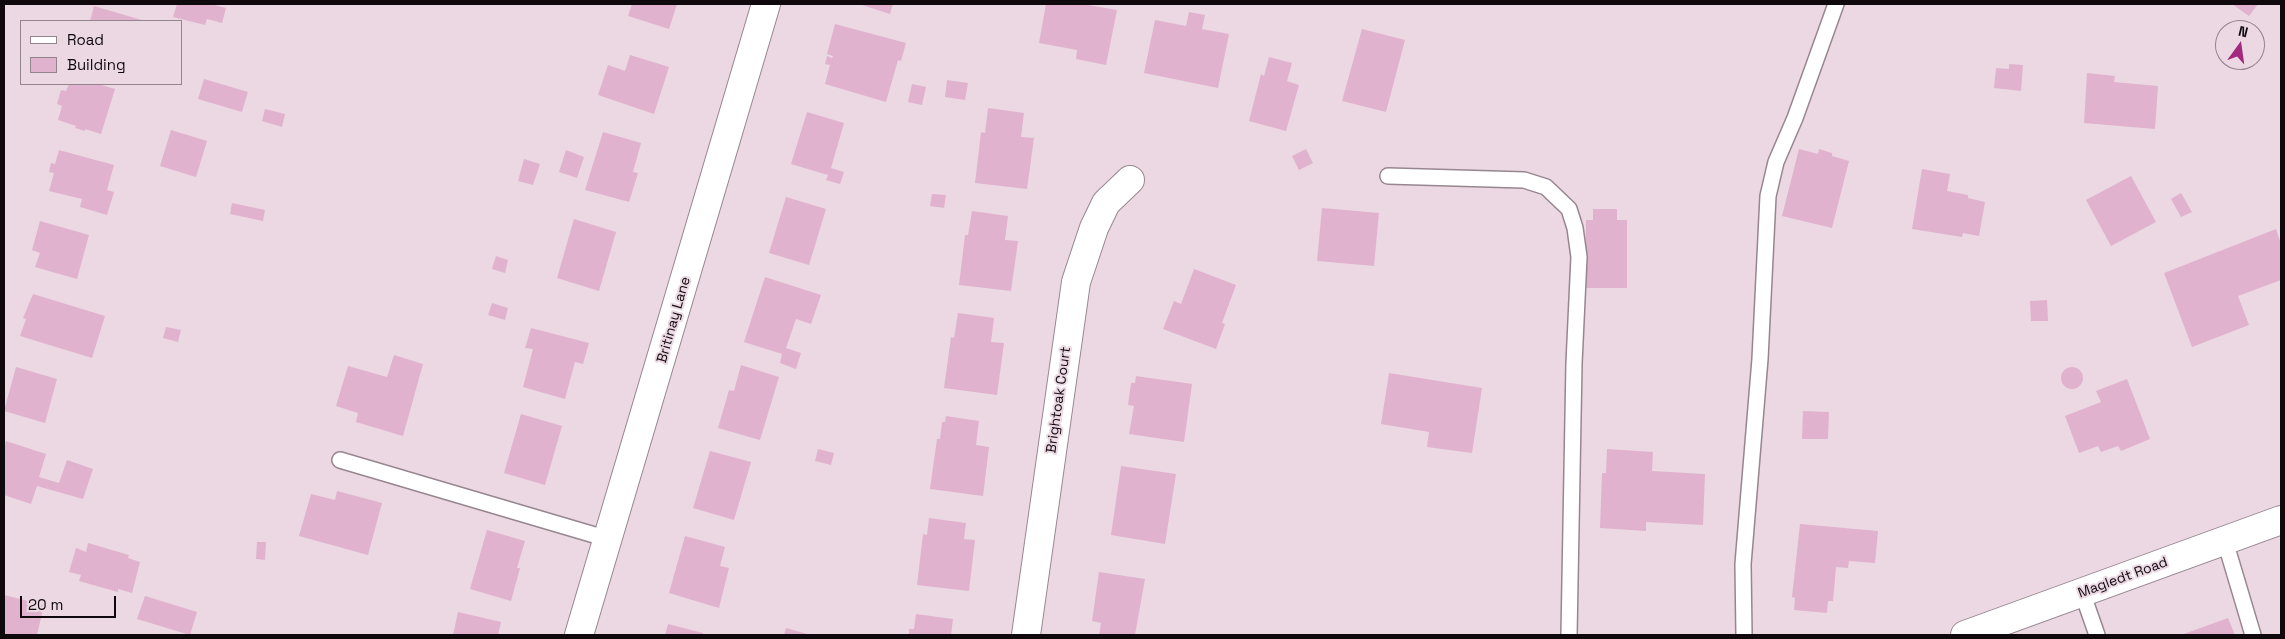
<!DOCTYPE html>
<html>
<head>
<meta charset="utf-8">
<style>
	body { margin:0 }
	#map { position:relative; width:2285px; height:639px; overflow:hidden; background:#ebd8e3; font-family:"Space Grotesk",sans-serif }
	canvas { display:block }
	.frame { position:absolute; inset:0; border:5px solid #0f090d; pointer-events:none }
	.legend { position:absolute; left:20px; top:20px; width:162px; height:65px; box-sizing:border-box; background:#ebd8e3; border:1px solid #93858d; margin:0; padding:6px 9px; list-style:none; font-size:15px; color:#0f090d }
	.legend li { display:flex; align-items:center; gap:10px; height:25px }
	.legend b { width:25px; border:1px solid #93858d }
	.north { position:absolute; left:2215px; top:20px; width:50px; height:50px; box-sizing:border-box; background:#ebd8e3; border:1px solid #93858d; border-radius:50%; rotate:14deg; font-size:14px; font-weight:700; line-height:20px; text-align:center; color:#0f090d }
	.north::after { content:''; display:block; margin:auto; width:18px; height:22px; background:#a3297f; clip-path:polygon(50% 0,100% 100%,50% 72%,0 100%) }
	.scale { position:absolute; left:20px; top:596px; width:96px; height:22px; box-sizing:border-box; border:2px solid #0f090d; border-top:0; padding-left:6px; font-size:15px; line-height:18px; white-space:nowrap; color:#0f090d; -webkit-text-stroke:4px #ebd8e3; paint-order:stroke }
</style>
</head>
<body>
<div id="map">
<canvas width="2285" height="639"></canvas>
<div class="frame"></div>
<ul class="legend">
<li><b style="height:6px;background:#fff"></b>Road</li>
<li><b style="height:14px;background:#e1b2ce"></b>Building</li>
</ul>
<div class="north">N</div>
<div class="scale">20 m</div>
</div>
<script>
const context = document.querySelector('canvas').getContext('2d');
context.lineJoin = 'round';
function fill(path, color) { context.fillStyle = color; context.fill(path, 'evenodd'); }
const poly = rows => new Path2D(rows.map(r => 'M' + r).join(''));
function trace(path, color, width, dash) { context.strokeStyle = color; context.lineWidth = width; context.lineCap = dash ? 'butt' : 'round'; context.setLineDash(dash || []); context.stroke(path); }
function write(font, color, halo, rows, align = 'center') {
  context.font = font + ' "Space Grotesk",sans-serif'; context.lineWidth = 4; context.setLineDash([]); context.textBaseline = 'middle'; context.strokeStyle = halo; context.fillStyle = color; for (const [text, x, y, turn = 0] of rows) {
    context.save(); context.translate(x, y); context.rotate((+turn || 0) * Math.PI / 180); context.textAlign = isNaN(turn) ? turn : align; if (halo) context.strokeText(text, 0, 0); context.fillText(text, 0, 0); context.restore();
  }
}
fill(poly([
	[177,4,211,4,226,8,222,23,207,19,205,25,173,17],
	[632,4,677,4,669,29,628,16],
	[859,4,893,4,890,14],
	[1046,4,1082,4,1117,10,1106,65,1076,59,1077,50,1039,43],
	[2232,4,2258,4,2249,16],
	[94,6,145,21,90,21],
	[1189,12,1205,15,1202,29,1229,34,1218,88,1144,73,1155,20,1186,26],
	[835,24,906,43,901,61,898,60,886,102,825,84,830,65,825,64,827,56,832,58,833,56,827,54],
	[1362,29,1405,40,1386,112,1342,101],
	[630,55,669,67,654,114,598,95,608,65,625,71],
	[1269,57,1292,63,1287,81,1299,85,1286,131,1249,121,1261,74,1264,76],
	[2009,64,2023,65,2021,91,1994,88,1996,68,2009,69],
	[2087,73,2115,76,2114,82,2158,86,2155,129,2084,123],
	[204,79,248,92,242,112,198,99],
	[947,80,968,83,965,100,945,97],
	[69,84,98,84,115,89,101,134,85,129,85,131,75,128,76,126,58,120,62,106,57,104,61,90,66,91],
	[912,84,926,87,922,105,908,102],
	[988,108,1024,113,1021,137,1034,138,1027,189,975,183,981,132,985,133],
	[265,109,285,114,282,127,262,121],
	[807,112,844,123,831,168,844,172,840,184,826,180,828,175,791,164],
	[171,130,207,141,196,177,160,166],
	[603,132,641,143,633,172,638,173,629,202,585,190],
	[1306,149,1313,163,1299,170,1292,156],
	[1799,149,1818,154,1819,149,1832,153,1832,156,1849,161,1832,228,1782,216],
	[59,150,114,165,107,190,114,192,107,215,80,207,82,199,49,191,54,173,49,172,51,163,55,164],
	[566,150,584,157,577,178,559,172],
	[524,159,540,164,533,185,518,181],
	[1922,169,1950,174,1947,191,1968,195,1968,198,1985,202,1979,236,1963,233,1962,237,1912,229],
	[2131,176,2156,222,2111,246,2086,200],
	[2181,193,2192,212,2181,217,2171,199],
	[932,194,946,195,944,208,930,206],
	[786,197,826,209,809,265,769,253],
	[232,203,265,210,263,221,230,214],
	[1322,208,1379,213,1374,266,1317,261],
	[1593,209,1617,209,1617,220,1627,220,1627,288,1585,288,1586,220,1593,220],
	[972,211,1008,216,1005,240,1018,241,1011,291,959,285,965,235,968,235],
	[574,219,616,232,599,291,557,278],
	[40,221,89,235,77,279,35,267,40,253,32,250],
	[2276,229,2281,244,2281,280,2238,296,2249,325,2192,347,2164,273],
	[496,256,508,260,505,273,492,269],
	[1194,269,1236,285,1222,323,1225,324,1216,349,1163,329,1174,301,1181,304],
	[765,277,821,295,811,324,796,319,786,348,801,353,796,369,780,363,782,354,744,342],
	[33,294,105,316,92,358,20,336,26,319,23,318],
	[2047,300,2048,321,2031,321,2030,301],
	[492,303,508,308,505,320,488,315],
	[958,313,994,318,991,342,1004,343,997,395,944,388,951,337,954,338],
	[166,327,181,330,178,342,163,338],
	[531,328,589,343,583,364,575,362,565,399,523,387,533,349,525,348],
	[394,355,423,364,403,436,356,422,358,413,336,406,348,366,387,377],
	[741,365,779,377,760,440,718,428,729,390,734,391],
	'2061 378a11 11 0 1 1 22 0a11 11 0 1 1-22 0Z',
	[16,367,57,379,45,423,4,411],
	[1389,373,1482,388,1472,453,1427,447,1429,432,1381,424],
	[1136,376,1192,384,1184,442,1129,434,1134,406,1128,405,1131,383,1135,383],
	[2127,379,2150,439,2121,451,2118,446,2101,452,2098,446,2079,453,2065,416,2101,402,2096,391],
	[1803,411,1829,412,1828,439,1802,439],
	[521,414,562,426,545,485,504,473],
	[946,416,979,421,976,445,989,447,983,496,930,489,937,439,940,439,942,422,945,422],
	[6,441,46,454,39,477,59,483,67,460,93,469,83,499,37,486,31,504,4,495,4,448],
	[818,449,834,453,831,465,815,461],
	[1607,449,1653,452,1652,471,1705,474,1703,525,1646,522,1646,531,1600,528,1602,473,1606,473],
	[710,451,751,462,734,520,693,508],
	[1121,466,1176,474,1165,544,1111,535],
	[337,491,382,503,368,555,299,536,311,494,335,500],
	[929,518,966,523,964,539,975,540,969,591,917,585,923,534,927,535],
	[1800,524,1878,531,1875,563,1849,561,1848,568,1836,567,1833,601,1828,601,1827,613,1794,610,1795,598,1792,597],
	[487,530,525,541,517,568,520,568,511,601,470,589],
	[685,536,725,547,720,566,729,568,719,608,669,593],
	[257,542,266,542,265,560,256,559],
	[88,543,129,555,128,558,140,562,132,593,118,589,118,592,79,581,81,575,69,572,76,548,86,552],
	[1099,572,1145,579,1135,635,1099,635,1101,623,1092,621],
	[4,595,44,605,37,635,4,635],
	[145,596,197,612,190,635,137,619],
	[458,612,501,622,498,635,453,635],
	[916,614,953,619,951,635,909,635,909,629,914,629],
	[2228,618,2235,635,2181,635],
	[668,624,703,633,703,635,665,635],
	[786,628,811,635,784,635]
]), '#e1b2ce');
const service = poly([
	[1388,176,1524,180,1546,187,1569,209,1575,228,1579,257,1574,363,1569,635],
	[340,460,608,539],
	[2225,541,2253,635],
	[2082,592,2097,635],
	[1744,635,1743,564,1760,359,1768,196,1776,162,1795,118,1836,4]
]);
const minor = poly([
	[579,635,766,4],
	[1026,635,1076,282,1094,228,1106,203,1130,180]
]);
const tertiary = poly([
	[1965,635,2281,520]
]);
trace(service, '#978690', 18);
trace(minor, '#978690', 30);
trace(tertiary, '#978690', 30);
trace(service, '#fff', 15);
trace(minor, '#fff', 28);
trace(tertiary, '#fff', 28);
write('14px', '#0f090d', '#ebd8e3', [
	["Britinay Lane",674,320,-74],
	["Brightoak Court",1059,400,-82],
	["Magledt Road",2123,578,-20]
]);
</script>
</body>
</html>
